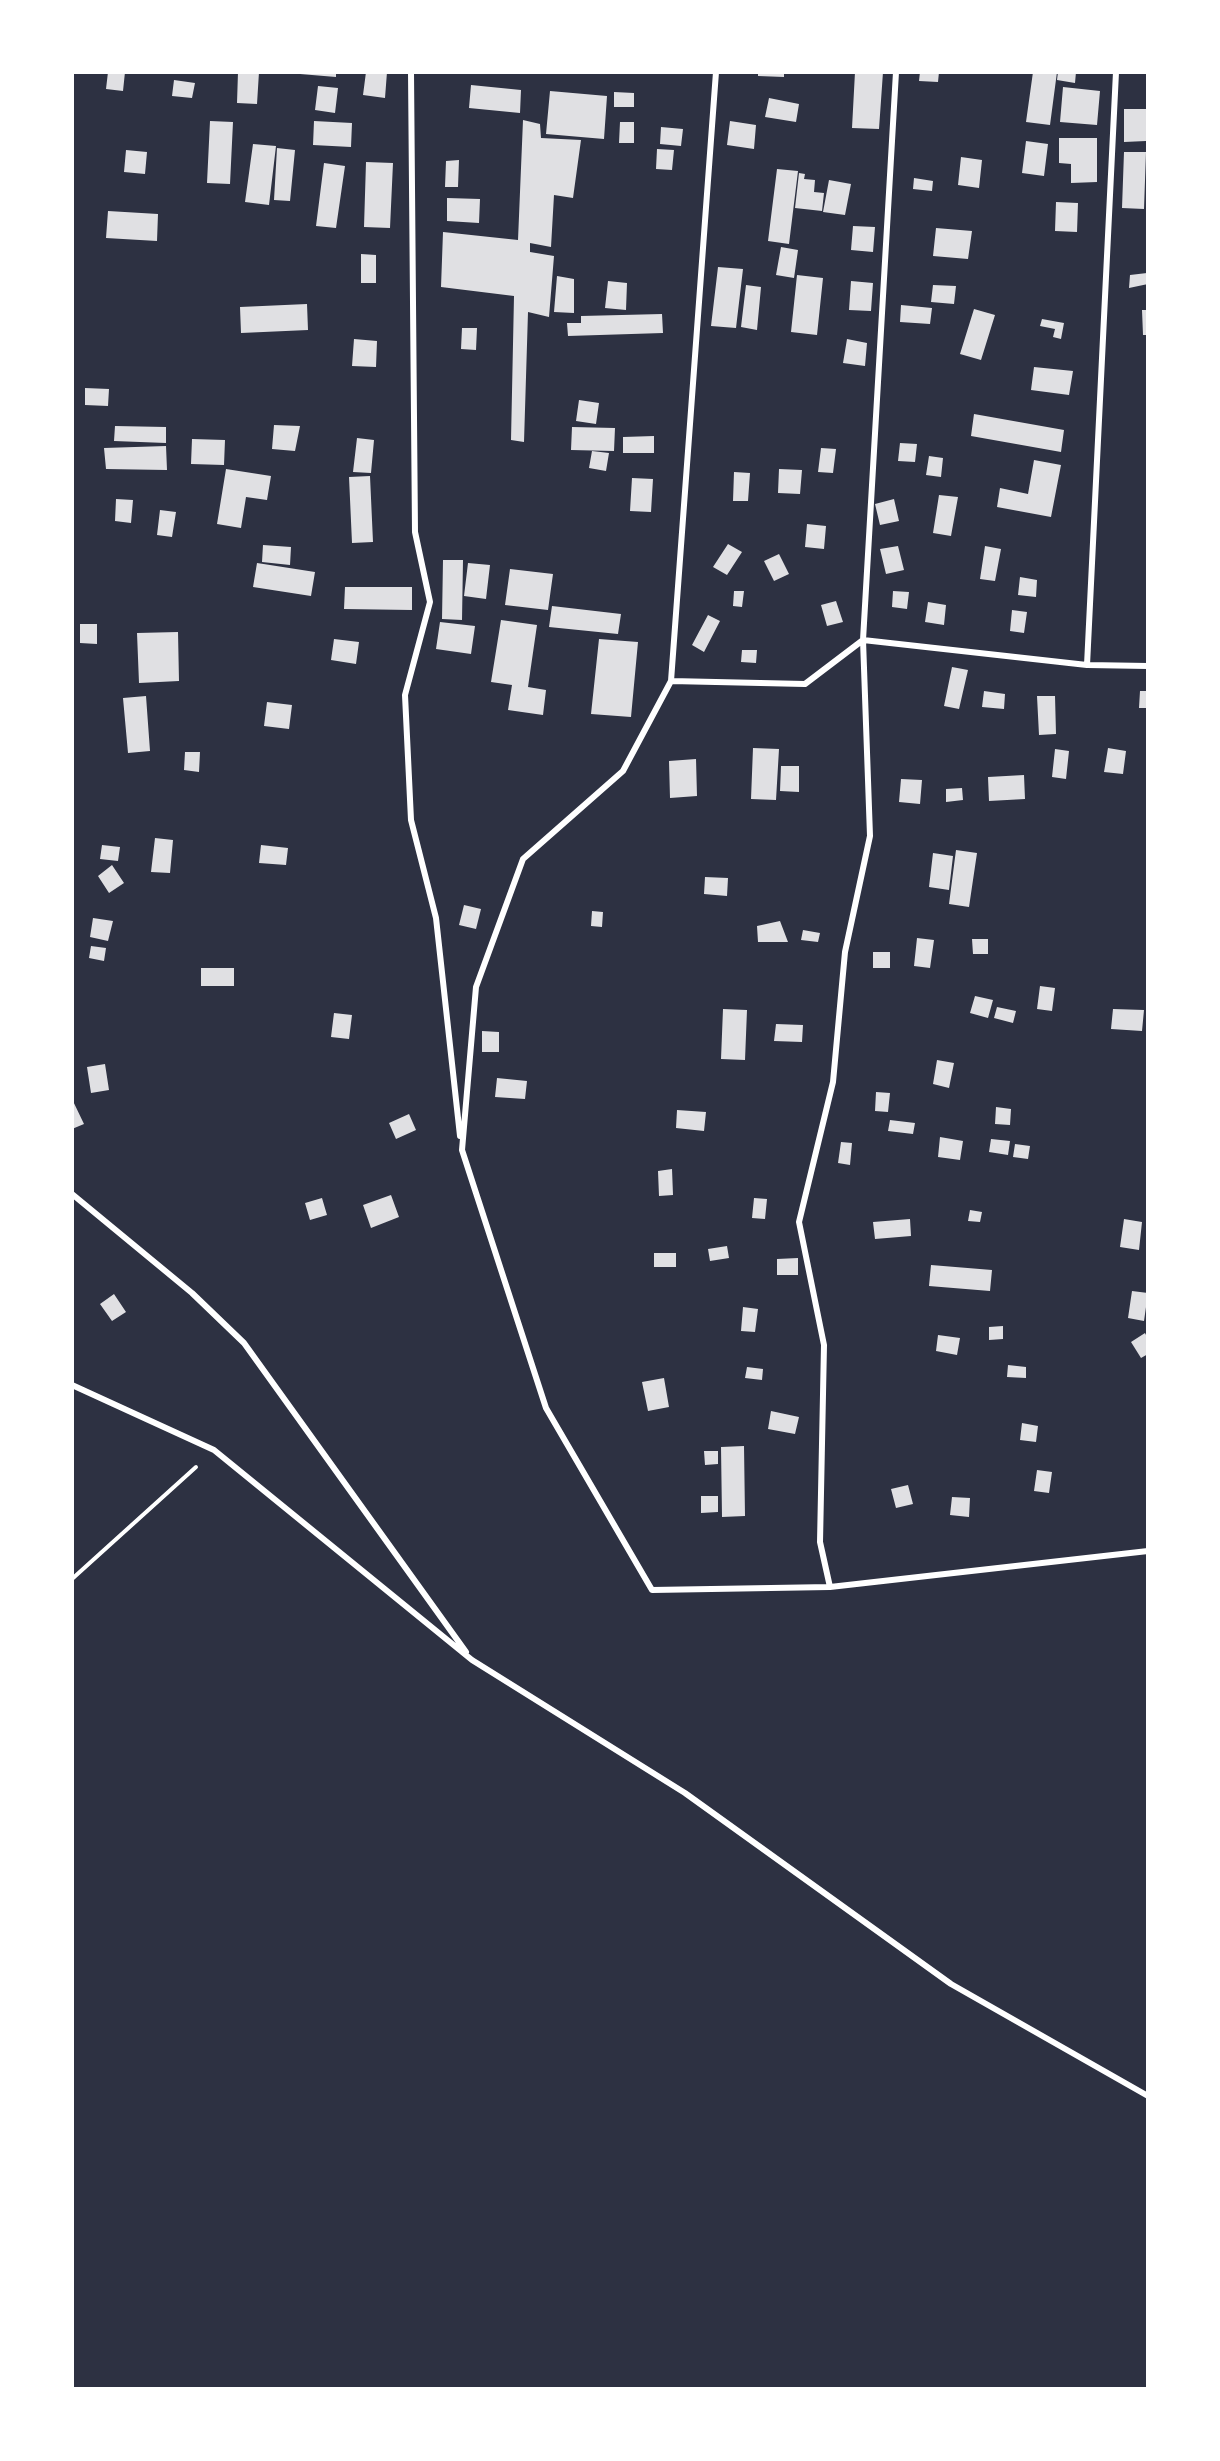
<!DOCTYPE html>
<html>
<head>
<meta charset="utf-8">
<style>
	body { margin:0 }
	#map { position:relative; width:1220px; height:2461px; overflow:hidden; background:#2d3142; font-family:"Archivo Narrow",sans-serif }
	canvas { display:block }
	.frame { position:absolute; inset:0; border:74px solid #fff; pointer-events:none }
</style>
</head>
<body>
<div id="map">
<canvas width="1220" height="2461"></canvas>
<div class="frame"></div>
</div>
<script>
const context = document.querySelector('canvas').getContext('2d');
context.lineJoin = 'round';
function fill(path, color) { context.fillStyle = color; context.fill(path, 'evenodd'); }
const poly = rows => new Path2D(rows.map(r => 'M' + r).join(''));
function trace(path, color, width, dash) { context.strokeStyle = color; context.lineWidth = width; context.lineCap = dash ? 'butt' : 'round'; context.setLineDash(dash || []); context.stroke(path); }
fill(poly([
	[108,72,125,72,123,91,106,89],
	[238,72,259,72,257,104,237,103],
	[300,72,336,72,336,77,300,74],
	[366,72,387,72,385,98,363,95],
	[758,72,784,72,784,77,758,76],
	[855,72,883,72,879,129,852,128],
	[920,72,939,72,938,82,919,81],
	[1033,72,1057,72,1050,125,1026,122],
	[1058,72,1076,72,1075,83,1057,80],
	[174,80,195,83,192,98,172,96],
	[471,85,521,90,520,113,469,108],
	[318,86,338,88,335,113,315,110],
	[1063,87,1100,91,1097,125,1060,122],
	[550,91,607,96,604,139,546,134],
	[614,92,634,93,634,107,614,107],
	[769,98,799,104,796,122,765,117],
	[1124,109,1146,109,1146,141,1124,142],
	[523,120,540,124,541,138,581,140,573,198,554,195,551,247,530,243,530,252,554,256,549,317,528,312,524,442,511,440,514,296,441,287,443,232,518,240],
	[210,121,233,122,230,184,207,183],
	[314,121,352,123,351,147,313,145],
	[730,121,756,125,754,149,727,145],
	[620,122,634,122,634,143,619,143],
	[661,127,683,129,681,146,660,144],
	[1059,138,1097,138,1097,182,1071,183,1071,164,1059,163],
	[1026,141,1048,144,1044,176,1022,173],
	[253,144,276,146,269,205,245,202],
	[277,148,295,150,290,201,274,200],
	[657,149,674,150,672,170,656,169],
	[126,150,147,152,145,174,124,172],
	[1124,152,1146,152,1144,209,1122,208],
	[961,157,982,160,979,188,958,185],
	[459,160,458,187,445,187,446,161],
	[366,162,393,163,390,228,364,227],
	[324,163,345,166,336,228,316,226],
	[777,169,798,171,789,244,768,241],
	[799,173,805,174,804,179,815,180,814,192,824,193,822,211,795,208],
	[914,178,933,181,932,191,913,189],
	[829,180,851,184,845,215,823,212],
	[447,198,480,199,479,223,447,221],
	[1056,202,1078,203,1077,232,1055,231],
	[108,211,158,214,157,241,106,238],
	[853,226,875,227,873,252,851,250],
	[936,228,972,231,968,259,933,256],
	[781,247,798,250,794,278,776,275],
	[361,254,376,255,376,283,361,283],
	[718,267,743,269,736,328,711,326],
	[1147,273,1148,284,1129,288,1130,275],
	[797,275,823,278,817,335,791,332],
	[557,276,574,279,574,313,554,312],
	[608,281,627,283,626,310,605,308],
	[851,281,873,283,871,311,849,310],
	[746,285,761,287,757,330,741,327],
	[933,285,956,286,954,304,931,302],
	[307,304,308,330,241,333,240,307],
	[901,305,932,308,930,324,900,322],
	[974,309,995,315,981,360,960,354],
	[1142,310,1148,310,1148,335,1143,335],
	[662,314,663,333,568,336,567,323,581,323,581,316],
	[1042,319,1064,323,1061,339,1053,337,1055,329,1040,326],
	[462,328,477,328,476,350,461,349],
	[354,339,377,341,376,367,352,366],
	[847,339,867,343,865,366,843,363],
	[1034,367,1073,371,1069,395,1031,390],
	[85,388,109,389,108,406,85,405],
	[579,400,599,403,596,424,576,421],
	[974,414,1064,430,1061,452,971,436],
	[274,425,300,426,295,451,272,449],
	[115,426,166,427,166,443,114,441],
	[572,427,615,428,614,451,571,450],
	[654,436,654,453,623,453,623,437],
	[357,438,374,440,371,473,353,472],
	[192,439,225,440,224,465,191,464],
	[900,443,917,444,915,462,898,461],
	[166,446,167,470,106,469,104,448],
	[821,448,836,449,833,473,818,472],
	[592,451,609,453,606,471,589,468],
	[929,456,943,458,941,477,926,475],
	[1034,460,1061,465,1051,517,997,507,1000,488,1028,494],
	[226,469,271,476,267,500,246,497,241,528,217,524],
	[779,469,802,470,800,494,778,493],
	[734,472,750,473,748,501,733,501],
	[370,476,373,542,352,543,349,477],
	[632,478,653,479,651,512,630,511],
	[939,495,958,497,951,536,933,533],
	[116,499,133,500,131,523,115,521],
	[894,499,899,521,880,525,875,504],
	[160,510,176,512,172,537,157,535],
	[807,524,826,526,824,549,805,547],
	[728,544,742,552,727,575,713,567],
	[263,545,291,547,290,565,262,562],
	[898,546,904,570,886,574,880,549],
	[985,546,1001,549,995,581,980,579],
	[779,554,789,574,774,581,764,561],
	[443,560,463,560,462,620,442,619],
	[257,563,315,572,311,596,253,587],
	[468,563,490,565,486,599,464,596],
	[510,569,553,574,548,610,505,605],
	[1020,577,1037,580,1036,597,1018,595],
	[345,587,412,587,412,610,344,609],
	[734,591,744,591,742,607,733,606],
	[893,591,909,592,907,609,892,607],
	[836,601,843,622,827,626,821,605],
	[928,602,946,605,944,625,925,622],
	[552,606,621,614,618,634,549,627],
	[1012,610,1027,612,1024,633,1010,631],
	[708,615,720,621,704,652,692,645],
	[501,620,537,625,528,687,546,690,543,715,508,710,512,685,491,682],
	[440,622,475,626,471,654,436,649],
	[80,624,97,624,97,644,80,643],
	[178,632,179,681,139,683,137,633],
	[334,639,359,642,356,664,331,660],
	[599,639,638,642,631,717,591,714],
	[742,650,757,650,756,663,741,662],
	[952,667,968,670,959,709,944,706],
	[984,691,1005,694,1004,709,982,707],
	[1140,691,1148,691,1148,708,1139,708],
	[146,696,150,751,128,753,123,698],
	[1037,696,1055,696,1056,734,1039,735],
	[267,702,292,705,289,729,264,726],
	[753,748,779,749,776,800,751,799],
	[1108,748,1126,751,1123,774,1104,772],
	[1055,749,1069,751,1066,779,1052,777],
	[185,752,200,752,199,772,184,770],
	[696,759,697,796,670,798,669,761],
	[781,766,799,766,799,792,780,791],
	[1024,775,1025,799,989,801,988,777],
	[901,779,922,780,920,804,899,802],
	[962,788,963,800,946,802,946,789],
	[155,838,173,840,170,873,151,872],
	[102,845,120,847,118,861,100,859],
	[261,845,288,848,286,865,259,863],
	[956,850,977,853,969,907,949,904],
	[933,853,953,856,949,890,929,887],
	[112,865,124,883,109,893,98,876],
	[705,877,728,878,727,896,704,894],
	[464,905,481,909,476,929,459,925],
	[592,911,603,912,602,927,591,926],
	[93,918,113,921,108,941,90,937],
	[780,921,788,942,758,942,757,926],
	[803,930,820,933,818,942,801,940],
	[917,938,934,940,930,968,914,966],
	[972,939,988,939,988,954,973,954],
	[91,946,106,948,104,961,89,958],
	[873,952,890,952,890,968,873,968],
	[201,968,234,968,234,986,201,986],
	[1040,986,1055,988,1052,1011,1037,1009],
	[975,996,993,1000,988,1018,970,1013],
	[997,1007,1016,1011,1013,1023,994,1018],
	[723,1009,747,1010,745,1060,721,1059],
	[1113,1009,1144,1010,1142,1031,1111,1029],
	[334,1013,352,1015,349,1039,331,1037],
	[776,1024,803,1025,802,1042,774,1041],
	[482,1031,499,1032,499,1052,482,1052],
	[937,1060,954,1063,949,1088,933,1084],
	[105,1064,109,1090,91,1093,87,1067],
	[497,1078,527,1081,525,1099,495,1097],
	[876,1092,890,1093,888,1112,875,1111],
	[72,1099,84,1124,72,1129],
	[996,1107,1011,1109,1010,1125,995,1124],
	[677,1110,706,1112,704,1131,676,1128],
	[409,1114,416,1130,396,1139,389,1123],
	[890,1120,915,1123,913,1134,888,1131],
	[940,1137,963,1141,960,1160,938,1157],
	[991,1139,1010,1141,1008,1155,989,1152],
	[841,1142,852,1143,850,1165,838,1163],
	[1015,1144,1030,1146,1028,1159,1013,1157],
	[672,1169,673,1195,659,1196,658,1171],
	[391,1195,399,1217,371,1228,363,1205],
	[322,1198,327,1215,310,1220,305,1203],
	[754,1198,767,1199,765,1219,752,1218],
	[970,1210,982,1212,980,1222,968,1221],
	[910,1219,911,1236,875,1239,873,1222],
	[1124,1219,1142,1222,1139,1250,1120,1247],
	[727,1246,729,1258,710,1261,708,1249],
	[654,1253,676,1253,676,1267,654,1267],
	[798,1258,798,1275,777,1275,777,1259],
	[931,1265,992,1270,990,1291,929,1286],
	[1132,1291,1148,1293,1144,1321,1128,1318],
	[114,1294,126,1312,112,1321,100,1304],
	[743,1307,758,1309,755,1332,741,1331],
	[1003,1326,1003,1339,989,1340,989,1327],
	[1145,1333,1148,1339,1148,1354,1141,1358,1131,1342],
	[938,1335,960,1338,957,1355,936,1351],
	[1008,1365,1026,1367,1026,1378,1007,1377],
	[747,1367,763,1369,762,1380,745,1378],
	[664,1378,669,1407,648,1411,642,1382],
	[771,1411,799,1417,795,1434,768,1429],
	[1022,1423,1038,1426,1036,1442,1020,1440],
	[744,1446,745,1516,722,1517,721,1447],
	[704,1451,718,1451,718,1464,705,1465],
	[1037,1470,1052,1472,1049,1493,1034,1491],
	[908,1485,913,1504,896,1508,891,1489],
	[701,1496,718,1496,718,1512,701,1513],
	[952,1497,970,1498,969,1517,950,1515]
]), '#e0e0e3');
trace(poly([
	[72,1579,196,1467]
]), '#fff', 4);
trace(poly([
	[411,72,415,532,430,602,405,695,411,820,436,918,460,1136],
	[716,72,671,681,623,771,523,859,476,987,462,1150,546,1408,652,1590,830,1587,1148,1551],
	[1087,665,1116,72],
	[671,681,805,684,863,640,1087,665,1148,666],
	[72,1194,192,1293,244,1343,466,1652],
	[72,1385,214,1450,472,1660,685,1793,951,1984,1148,2096],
	[830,1587,820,1542,824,1345,799,1222,833,1082,845,952,870,836,863,640,896,72]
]), '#fff', 6);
</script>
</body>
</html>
